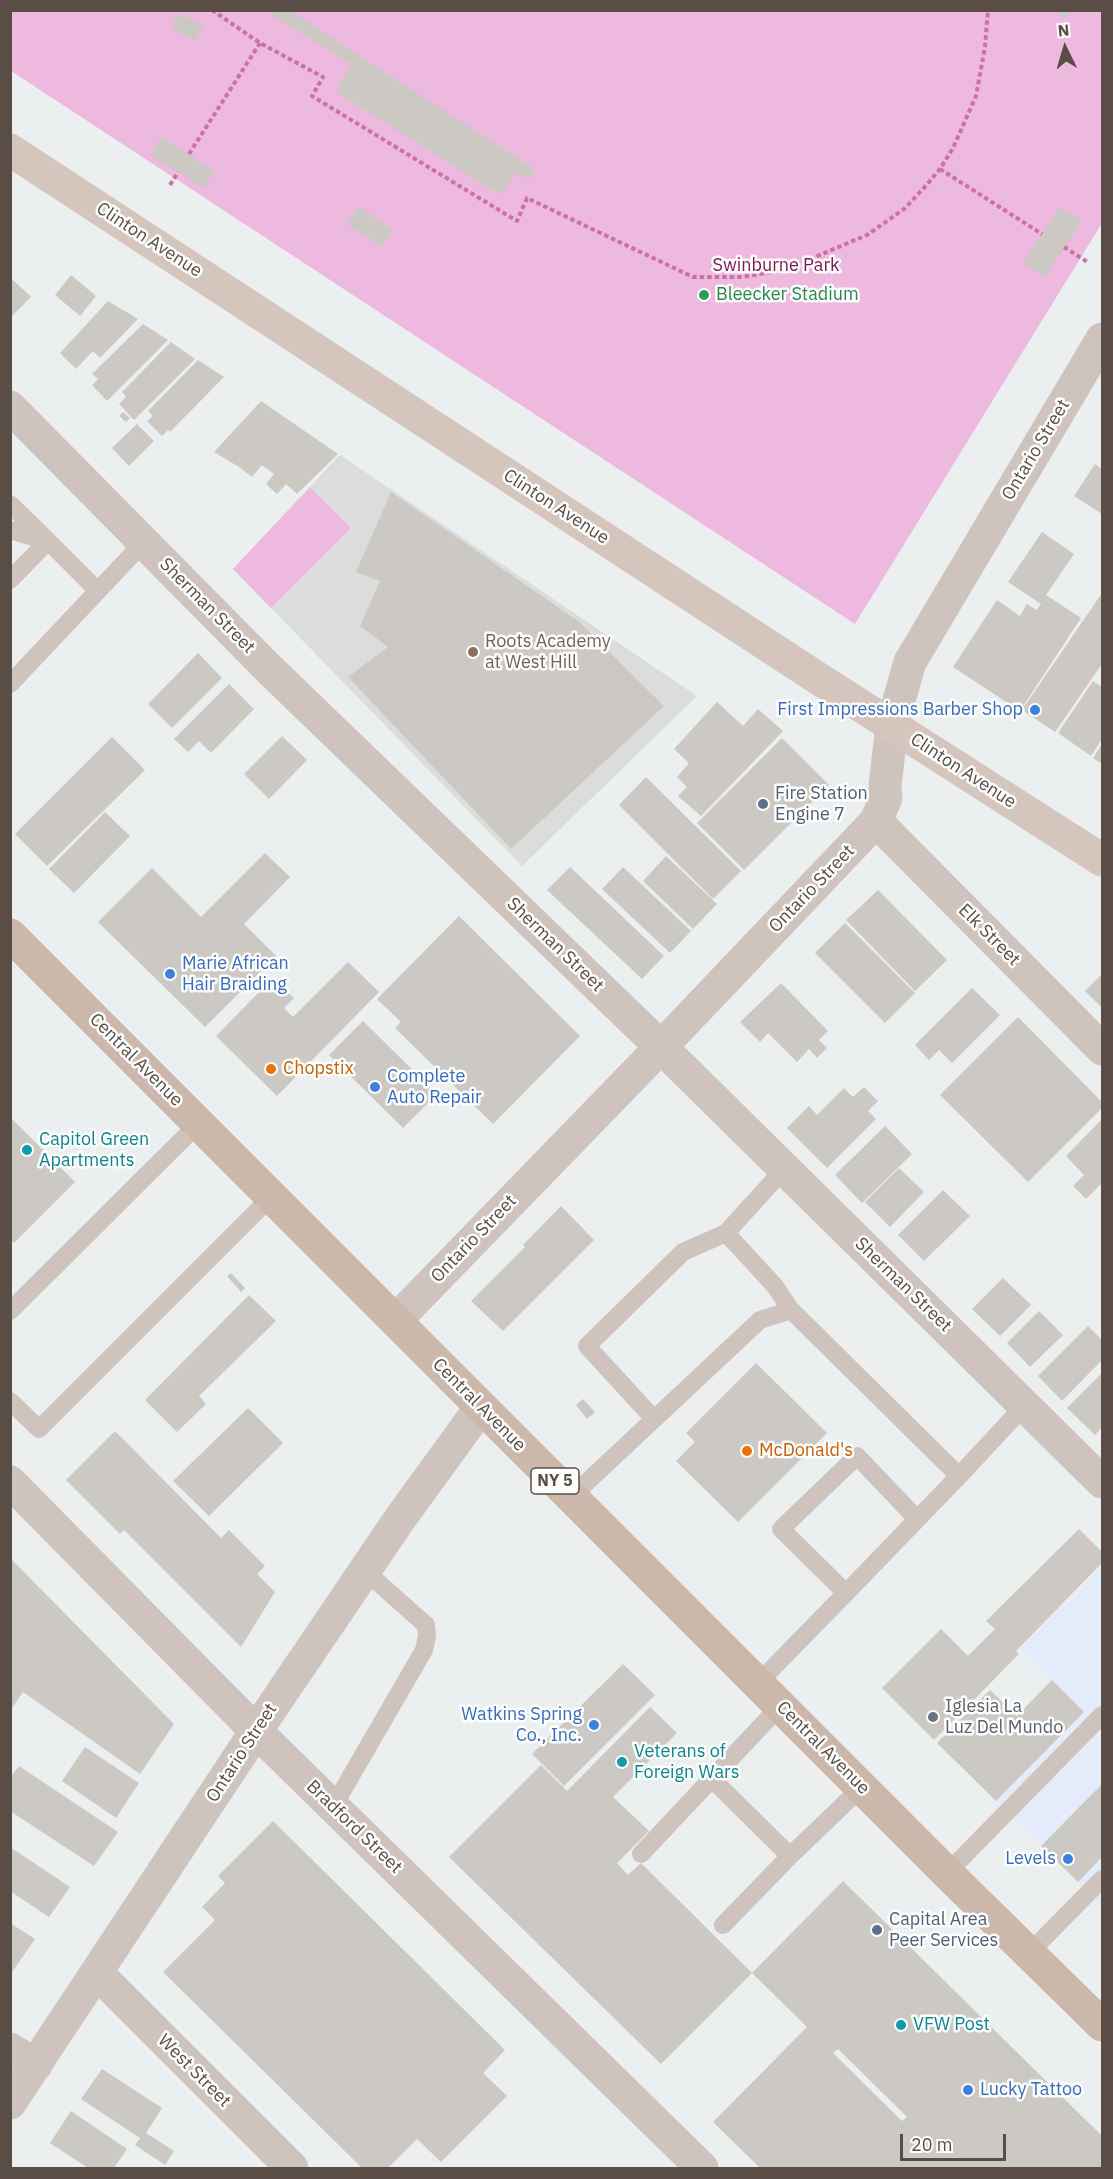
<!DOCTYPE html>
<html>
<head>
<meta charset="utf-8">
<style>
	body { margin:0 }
	#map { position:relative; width:1113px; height:2179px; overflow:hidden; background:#ecefef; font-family:"IBM Plex Sans",sans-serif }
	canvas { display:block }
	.frame { position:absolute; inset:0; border:12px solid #594d45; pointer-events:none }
	.north { position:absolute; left:1035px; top:18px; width:60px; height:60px; -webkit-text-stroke:4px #fff; paint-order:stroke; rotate:355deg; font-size:16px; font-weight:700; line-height:24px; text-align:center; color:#594d45 }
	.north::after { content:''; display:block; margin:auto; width:21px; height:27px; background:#594d45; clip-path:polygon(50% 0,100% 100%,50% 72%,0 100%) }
	.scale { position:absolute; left:900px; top:2134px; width:106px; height:27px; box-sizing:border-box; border:3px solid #594d45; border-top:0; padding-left:8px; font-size:18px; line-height:21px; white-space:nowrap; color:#594d45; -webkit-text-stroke:4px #fff; paint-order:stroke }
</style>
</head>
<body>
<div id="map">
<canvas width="1113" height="2179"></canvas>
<div class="frame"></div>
<div class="north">N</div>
<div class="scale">20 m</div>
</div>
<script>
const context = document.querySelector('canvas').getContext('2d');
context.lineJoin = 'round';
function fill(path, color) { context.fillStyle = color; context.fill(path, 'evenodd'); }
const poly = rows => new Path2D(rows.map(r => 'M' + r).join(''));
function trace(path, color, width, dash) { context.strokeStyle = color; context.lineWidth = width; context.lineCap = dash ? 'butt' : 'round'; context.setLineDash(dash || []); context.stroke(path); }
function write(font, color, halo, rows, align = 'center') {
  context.font = font + ' "IBM Plex Sans",sans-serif'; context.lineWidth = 5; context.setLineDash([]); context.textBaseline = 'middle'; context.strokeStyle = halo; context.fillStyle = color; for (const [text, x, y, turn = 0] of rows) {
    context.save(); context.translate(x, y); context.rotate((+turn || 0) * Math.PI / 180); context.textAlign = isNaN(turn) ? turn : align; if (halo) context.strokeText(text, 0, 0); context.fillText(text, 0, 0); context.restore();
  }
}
fill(poly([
	[1102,1567,1102,1906,964,1769,1052,1681,1020,1649]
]), '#e4ecfb');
fill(poly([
	[340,455,697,696,522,866,233,569]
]), '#dbdddd');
fill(poly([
	[10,11,1102,11,1102,223,855,624,11,71],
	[310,487,351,528,271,608,233,569]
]), '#eeb9de');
fill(poly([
	[274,10,289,10,536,170,529,179,515,173,501,195,336,92,351,64,271,15],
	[1054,10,1071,10,1066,18],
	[178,13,203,25,196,41,171,29],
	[161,137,215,171,204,188,150,155],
	[359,206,393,230,381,247,347,224],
	[1060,207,1082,221,1045,277,1023,263],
	[71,275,96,296,80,316,55,295],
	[10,277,31,297,10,318],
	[108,301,138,319,100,358,93,351,76,369,60,353],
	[143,324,168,340,107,401,92,385,98,379,92,374],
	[171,342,195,359,134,420,119,404,126,397,122,392],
	[198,360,224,377,170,432,168,430,162,436,147,421,153,416,148,411],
	[261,401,338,454,297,494,286,484,277,494,266,484,274,474,262,465,252,477,239,467,214,452],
	[123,412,130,418,126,422,119,416],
	[137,424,154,441,129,466,112,448],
	[1095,464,1102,469,1102,514,1074,496],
	[391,492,578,621,664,706,511,849,348,677,388,647,360,626,380,581,356,572],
	[1042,532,1074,554,1046,595,1081,618,1020,711,953,667,997,600,1020,616,1027,604,1036,610,1041,604,1008,582],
	[1102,593,1102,664,1055,732,1022,710],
	[198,653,222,678,172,728,148,704],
	[1093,681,1102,687,1102,739,1091,756,1058,733],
	[229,684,254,709,211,753,199,741,188,752,174,739],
	[717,702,743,726,758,709,783,731,701,816,678,796,687,787,677,777,689,763,674,749],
	[282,736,307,760,269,799,244,774],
	[112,737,145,770,47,866,15,834],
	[782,738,829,785,744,870,697,823],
	[1102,744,1102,764,1093,758],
	[646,777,741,871,713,899,619,805],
	[105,812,130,836,74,893,49,869],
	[265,853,290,877,244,924,276,956,205,1027,98,922,152,868,201,917],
	[666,856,717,904,693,929,643,881],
	[570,867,664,956,642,979,547,890],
	[623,867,691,931,670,953,602,889],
	[878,890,947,960,915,991,846,920],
	[459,916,580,1036,493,1124,395,1028,401,1022,377,999],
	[845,923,915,993,885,1023,815,953],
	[348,962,379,992,277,1096,216,1036,263,988,268,992,277,982,294,998,284,1008,293,1017],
	[1102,974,1102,1008,1085,991],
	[781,983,828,1031,819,1040,827,1048,817,1058,809,1049,797,1062,768,1033,760,1042,740,1022],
	[972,988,1000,1015,952,1063,939,1050,929,1060,915,1045],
	[1018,1017,1102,1102,1102,1108,1028,1182,940,1095],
	[363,1021,437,1094,403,1128,329,1055],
	[864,1087,878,1101,868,1111,876,1119,827,1168,787,1128,809,1106,817,1115,844,1088,853,1097],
	[10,1117,75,1182,14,1243,10,1240],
	[1102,1119,1102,1183,1086,1199,1073,1186,1084,1175,1066,1156],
	[885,1126,912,1154,862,1203,835,1175],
	[899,1168,924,1192,890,1227,865,1202],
	[943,1190,970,1216,924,1261,898,1235],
	[561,1206,594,1240,503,1331,471,1301,525,1247,523,1245],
	[231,1273,245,1288,241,1292,227,1276],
	[1003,1278,1031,1305,1000,1336,972,1309],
	[249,1295,276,1321,199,1396,206,1404,177,1432,145,1400],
	[1039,1311,1063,1335,1030,1367,1007,1343],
	[1088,1326,1102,1340,1102,1360,1062,1401,1038,1376],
	[756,1363,827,1433,738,1522,676,1461,695,1442,686,1433],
	[1102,1373,1102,1427,1095,1435,1067,1408],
	[583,1399,595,1412,587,1419,576,1405],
	[248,1408,283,1443,209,1516,173,1481],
	[115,1431,221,1538,229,1530,265,1566,257,1574,275,1592,241,1647,124,1530,120,1534,66,1480],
	[1079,1529,1102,1552,1102,1563,1016,1651,1019,1654,934,1740,882,1688,941,1629,968,1656,995,1629,986,1621],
	[10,1558,174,1724,140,1774,23,1692,10,1711],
	[623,1664,655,1695,564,1786,532,1754],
	[1052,1680,1084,1712,996,1801,937,1743,990,1690,1017,1716],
	[650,1707,677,1733,613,1797,649,1831,617,1863,628,1875,641,1863,752,1973,661,2064,449,1857,541,1765,567,1791],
	[85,1747,139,1783,116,1818,62,1781],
	[19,1766,118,1832,94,1866,10,1811,10,1778],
	[1102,1784,1102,1857,1078,1882,1041,1846],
	[273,1821,505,2050,483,2073,507,2096,441,2162,417,2139,388,2168,362,2168,163,1972,215,1920,202,1907,225,1883,218,1876],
	[10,1847,70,1887,49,1917,10,1891],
	[843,1881,1102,2136,1102,2168,760,2168,713,2122,807,2027,752,1973],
	[838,2049,907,2117,902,2121,833,2053],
	[10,1923,35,1939,10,1975],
	[102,2069,162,2108,146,2133,174,2151,165,2165,135,2145,140,2138,81,2099],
	[71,2111,127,2149,114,2168,88,2168,50,2143]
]), '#ccc8c3');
trace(poly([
	[212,10,260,43,323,77,312,96,517,221,527,198,693,277,742,277,772,272,803,262,867,235,904,209,923,189,940,169,953,148,976,96,985,47,988,10],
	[189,154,260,43],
	[940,169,1042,234],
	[170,185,178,172],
	[1064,247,1089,263]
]), '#cb72a5', 4, [4.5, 3]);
trace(poly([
	[10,504,48,541],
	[10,530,44,540],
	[10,580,48,541,98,591],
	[10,684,144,542],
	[726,1233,774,1285,791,1310],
	[10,1311,199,1123],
	[10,1401,39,1429,272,1196],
	[654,1419,587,1346,683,1252,726,1233,784,1169],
	[959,1476,1025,1405],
	[571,1497,760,1320,791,1310,959,1476,846,1593],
	[758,1683,846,1593,781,1529,857,1456,917,1519],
	[712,1779,790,1856,863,1786],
	[333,1807,424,1650,427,1636,426,1625,364,1570],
	[641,1854,781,1705],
	[947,1873,1102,1715],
	[723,1925,790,1856],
	[1030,1952,1102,1879]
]), '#cfc4bd', 18);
trace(poly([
	[10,407,267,667,661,1047,1102,1482],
	[876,821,1102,1049],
	[396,1320,661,1047,876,821,886,798,885,786,892,725,910,662,1102,339],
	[10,1482,256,1731,702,2168],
	[97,1973,292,2168],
	[10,2049,36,2065],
	[10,2103,256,1731,399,1520,481,1407]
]), '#cfc4bd', 33);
trace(poly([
	[10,150,819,679,1102,860]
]), '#d4c6bc', 33);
trace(poly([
	[10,935,947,1873,1102,2025]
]), '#cbb8ab', 33);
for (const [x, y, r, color] of [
	[704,295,6,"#2e9e5b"],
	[473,652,6,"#8d6e63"],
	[1035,710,6,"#3f7fe0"],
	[763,804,6,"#5c6f8a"],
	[170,974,6,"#3f7fe0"],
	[271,1069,6,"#e8710a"],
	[375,1087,6,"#3f7fe0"],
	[27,1150,6,"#0f9aa8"],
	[747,1451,6,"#e8710a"],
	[933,1717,6,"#6b7280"],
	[594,1725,6,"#3f7fe0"],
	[622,1762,6,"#0f9aa8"],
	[1068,1859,6,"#3f7fe0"],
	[877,1930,6,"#5c6f8a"],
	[901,2025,6,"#0f9aa8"],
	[968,2090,6,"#3f7fe0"]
]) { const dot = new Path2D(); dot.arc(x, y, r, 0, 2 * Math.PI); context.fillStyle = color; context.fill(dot); trace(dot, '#fff', 2); }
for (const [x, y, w] of [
	[555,1481,48]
]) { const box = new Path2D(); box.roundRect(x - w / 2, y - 13, w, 26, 4.5); context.fillStyle = '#fff'; context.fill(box); trace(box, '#594d45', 1.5); }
write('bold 16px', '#594d45', null, [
	["NY 5",555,1481]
]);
write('18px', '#594d45', '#fff', [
	["Clinton Avenue",149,240,33],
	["Ontario Street",1036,450,-59],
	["Clinton Avenue",556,507,33],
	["Sherman Street",207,606,45],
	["Clinton Avenue",963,771,33],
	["Ontario Street",812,889,-46],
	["Elk Street",989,935,45],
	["Sherman Street",555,945,44],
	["Central Avenue",136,1060,45],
	["Ontario Street",474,1239,-46],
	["Sherman Street",903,1285,44],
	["Central Avenue",479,1405,45],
	["Central Avenue",823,1748,45],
	["Ontario Street",242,1753,-57],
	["Bradford Street",354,1827,44],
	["West Street",194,2071,45]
]);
write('18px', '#791750', '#fff', [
	["Swinburne Park",776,266]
]);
write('18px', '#27864d', '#fff', [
	["Bleecker Stadium",716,295]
], 'left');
write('18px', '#785e54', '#fff', [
	["Roots Academy",485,642],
	["at West Hill",485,663]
], 'left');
write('18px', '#366cbe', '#fff', [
	["First Impressions Barber Shop",1023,710],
	["Marie African",182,964,"left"],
	["Hair Braiding",182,985,"left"],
	["Complete",387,1077,"left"],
	["Auto Repair",387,1098,"left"],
	["Watkins Spring",582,1715],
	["Co., Inc.",582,1736],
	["Levels",1056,1859],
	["Lucky Tattoo",980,2090,"left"]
], 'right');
write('18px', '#4e5e75', '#fff', [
	["Fire Station",775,794],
	["Engine 7",775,815],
	["Capital Area",889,1920],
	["Peer Services",889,1941]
], 'left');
write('18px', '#c56008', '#fff', [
	["Chopstix",283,1069],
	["McDonald's",759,1451]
], 'left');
write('18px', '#0d838f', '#fff', [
	["Capitol Green",39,1140],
	["Apartments",39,1161],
	["Veterans of",634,1752],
	["Foreign Wars",634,1773],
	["VFW Post",913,2025]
], 'left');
write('18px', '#5b616d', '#fff', [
	["Iglesia La",945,1707],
	["Luz Del Mundo",945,1728]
], 'left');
</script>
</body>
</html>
